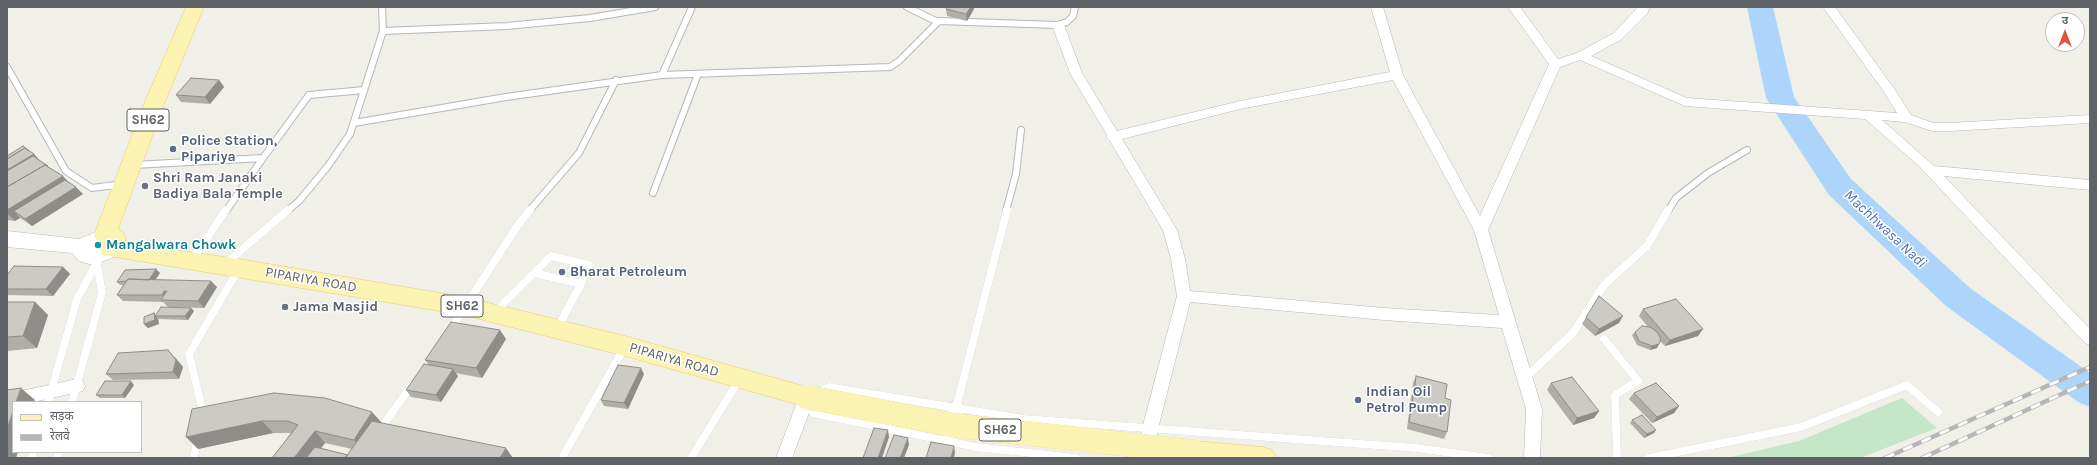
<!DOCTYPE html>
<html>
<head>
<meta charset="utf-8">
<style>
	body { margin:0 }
	#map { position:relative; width:2097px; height:465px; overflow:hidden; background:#f0efe8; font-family:Karla,"Noto Sans Devanagari",sans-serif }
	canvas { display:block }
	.frame { position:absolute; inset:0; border:8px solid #5f6267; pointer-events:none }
	.legend { position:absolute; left:12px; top:401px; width:130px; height:52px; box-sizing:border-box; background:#fff; border:1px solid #bfc0c2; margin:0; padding:5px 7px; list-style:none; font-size:12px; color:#5f6267 }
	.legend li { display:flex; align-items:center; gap:8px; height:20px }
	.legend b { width:20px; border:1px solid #bfc0c2 }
	.north { position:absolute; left:2045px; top:12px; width:40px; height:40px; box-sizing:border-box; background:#fff; border:1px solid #bfc0c2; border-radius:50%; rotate:0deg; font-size:11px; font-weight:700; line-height:16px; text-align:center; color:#5f6267 }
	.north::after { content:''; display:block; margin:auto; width:14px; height:18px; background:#e0533d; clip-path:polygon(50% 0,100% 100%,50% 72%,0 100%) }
</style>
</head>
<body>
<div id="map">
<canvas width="2097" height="465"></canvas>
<div class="frame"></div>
<ul class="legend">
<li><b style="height:5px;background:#fbf3b2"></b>सड़क</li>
<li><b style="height:5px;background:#b5b6b7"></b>रेलवे</li>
</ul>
<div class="north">उ</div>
</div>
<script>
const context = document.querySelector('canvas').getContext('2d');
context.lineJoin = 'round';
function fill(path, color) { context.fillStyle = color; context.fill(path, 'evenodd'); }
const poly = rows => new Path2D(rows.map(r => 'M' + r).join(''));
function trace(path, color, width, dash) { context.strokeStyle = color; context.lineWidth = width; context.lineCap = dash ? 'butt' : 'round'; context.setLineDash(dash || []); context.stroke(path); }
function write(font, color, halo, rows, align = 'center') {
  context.font = font + ' Karla,sans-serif'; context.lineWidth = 3; context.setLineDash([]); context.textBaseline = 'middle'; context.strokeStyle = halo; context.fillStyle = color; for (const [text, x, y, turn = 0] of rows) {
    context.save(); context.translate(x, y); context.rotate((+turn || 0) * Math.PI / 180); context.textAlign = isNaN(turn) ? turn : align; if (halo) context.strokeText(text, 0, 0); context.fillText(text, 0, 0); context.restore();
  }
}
fill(poly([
	[1902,398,1937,428,1860,458,1727,458,1799,441]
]), '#c6e6c8');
fill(poly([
	[1747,7,1773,7,1794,97,1851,179,1970,288,2090,373,2090,407,2078,402,1946,306,1829,195,1766,98,1747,7]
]), '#add4fa');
const laneFar1 = poly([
	[907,7,938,22],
	[383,31,507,26,590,18,655,7],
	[7,67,66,171,92,188,123,184],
	[662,75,692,7],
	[354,123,506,97,662,75,890,67,899,61,939,21,1058,25,1067,22,1073,16,1075,7],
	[134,165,263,158,309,95,364,90],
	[653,193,698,74],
	[226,211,263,158],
	[287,211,299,201,328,166,350,134,383,31,382,7],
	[529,211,579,153,616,80],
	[1006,211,1016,174,1021,130],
	[1668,211,1676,198,1708,173,1747,150]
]);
const lane = poly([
	[192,260,226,210],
	[225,264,288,210],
	[534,273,551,256,589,265,581,284],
	[495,312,534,273,581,284,557,329],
	[450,330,518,225,530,210],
	[1604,339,1638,381,1615,395,1617,458],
	[1525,378,1573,333,1604,285,1647,246,1668,210],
	[818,392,829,387,1024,419,1416,448,1489,458],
	[809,401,813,413,976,447,1076,458],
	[48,402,77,299,101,255],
	[72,402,102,293,97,264],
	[956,408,1007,210],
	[202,417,203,412,189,354,238,270],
	[383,425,412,385],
	[32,458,33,452],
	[57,458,59,452],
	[194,458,197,439],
	[562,458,624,348],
	[691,458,739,380],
	[1649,458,1801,427,1907,385,1938,412]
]);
const street = poly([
	[1371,7,1383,7,1403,75,1480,216,1549,64,1508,7,1520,7,1558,59,1577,53,1614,33,1638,7,1650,7,1647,14,1622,39,1591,56,1687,98,1897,113,1884,92,1823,7,1835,7,1893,87,1911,115,1933,123,1950,123,2090,115,2090,123,1950,131,1932,131,1905,122,1882,120,1934,166,2090,180,2090,190,1944,176,2090,329,2090,345,2085,343,1918,165,1865,119,1685,106,1580,60,1560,67,1488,230,1542,409,1540,458,1524,458,1526,409,1502,328,1384,320,1190,302,1158,429,1155,454,1153,458,1141,458,1139,454,1142,429,1177,296,1171,259,1163,230,1110,141,1106,137,1107,135,1070,73,1052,25,1058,21,1064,25,1082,73,1117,131,1240,101,1390,72,1371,7],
	[1393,80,1474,230,1499,315,1384,308,1190,291,1185,259,1177,230,1122,139,1240,109,1393,80],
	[77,379,83,381,85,386,83,391,33,402,13,402,13,406,7,408,7,394,77,379],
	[807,390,813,392,815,397,792,458,776,458,799,397,801,392,807,390],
	[956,401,962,403,964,408,956,441,954,446,948,448,942,446,940,441,948,408,950,403,956,401]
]);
const secondary = poly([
	[105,228,112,230,115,235,112,240,107,243,111,241,118,244,121,249,118,254,111,258,93,265,79,261,72,253,7,247,7,231,79,239,105,228]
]);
const primary = poly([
	[186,7,204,7,164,104,118,229,123,232,126,238,124,243,239,259,464,297,625,336,807,387,816,390,819,397,816,404,807,407,625,356,464,315,103,255,100,249,102,242,97,241,94,235,144,104,186,7],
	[1195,441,1263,447,1272,450,1276,458,1185,458,1182,452,1186,444,1195,441]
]);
trace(laneFar1, '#b5b7bb', 8);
trace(lane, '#b5b7bb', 8);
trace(street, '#b5b7bb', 1);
trace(secondary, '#b6b9be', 1);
trace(primary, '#eacd67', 1);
trace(laneFar1, '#fff', 6);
trace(lane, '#fff', 8);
fill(street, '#fff');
fill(secondary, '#fff');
fill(primary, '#fbf3b2');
const rail = poly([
	[1885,458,2090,367],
	[1922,458,2090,381]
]);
trace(rail, '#b5b6b7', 4.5);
trace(rail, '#fff', 3, [10]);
const primaryBridge = poly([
	[807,397,952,425,1195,452]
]);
trace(primaryBridge, '#eacd67', 24, []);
trace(primaryBridge, '#fbf3b2', 24);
fill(poly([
	[947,7,974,7,974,9,967,21,947,16,946,9],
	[219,80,224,87,210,104,181,102,176,95],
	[34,154,39,160,71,184,83,194,32,226,20,218,15,221,7,220,7,156],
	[63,267,70,274,53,296,7,295,7,275],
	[160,273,155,280,217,287,204,308,168,307,163,302,123,301,117,295,123,285,120,285,117,282],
	[7,302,35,302,48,315,37,348,7,351],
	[191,308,194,311,188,320,158,319,159,324,148,328,144,324,155,315],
	[1643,309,1703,329,1698,336,1665,346,1660,341,1657,348,1650,350,1637,345,1632,335,1635,332,1648,327,1639,316],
	[1586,317,1619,323,1595,336,1582,324],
	[506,339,482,378,456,373,458,376,441,402,411,397,406,390,429,365,425,360],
	[175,357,183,367,179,379,113,380,106,374],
	[644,374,628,409,604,406,601,400],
	[1416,376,1445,398,1447,432,1444,439,1407,429,1411,397,1413,392,1412,392,1413,383],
	[1551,383,1599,411,1594,418,1573,425,1547,390],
	[134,385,125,398,100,398,96,395],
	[1634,393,1679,406,1674,413,1652,423,1629,399],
	[192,409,381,423,513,458,272,458,291,433,273,433,198,449],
	[325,443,352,449,348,455,321,448],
	[1632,420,1654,433,1644,438,1630,423]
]), '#afaea9');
fill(poly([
	[971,7,974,7,974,9,967,21,966,14],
	[219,80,224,87,210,104,205,97],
	[34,154,40,161,7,181,7,170],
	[63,176,72,186,14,211,20,218,15,221,7,213,7,210],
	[76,187,83,194,32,226,25,219],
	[63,267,70,274,53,296,46,289],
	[156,269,160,273,152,285,148,281],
	[211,281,217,287,204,308,198,301],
	[164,291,170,298,167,300,162,295],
	[35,302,48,315,37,348,23,336],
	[191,308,194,311,188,320,185,316],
	[154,313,156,316,155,316,158,319,159,324,148,328,144,324],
	[1623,316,1619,323,1595,336,1599,329],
	[1703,329,1698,336,1665,346,1670,340],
	[500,330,506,339,482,378,476,368],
	[1659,344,1657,348,1650,350,1652,346],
	[168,350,183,367,179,379,173,372],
	[641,368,644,374,628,409,624,403],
	[453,369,458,376,441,402,436,395],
	[131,381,134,385,125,398,122,395],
	[21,388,35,400,34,402,16,402],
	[1679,406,1674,413,1652,423,1657,417],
	[13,411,13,452,18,452,16,458,7,458,7,429],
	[1599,411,1594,418,1573,425,1577,418],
	[372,412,382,423,364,451,354,440],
	[262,421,273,433,198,449,186,437],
	[888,430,889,437,882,458,878,458],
	[1656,430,1654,433,1644,438,1647,434],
	[315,431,325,443,314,458,294,458],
	[908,438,909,445,904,458,900,458],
	[954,446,955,453,954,458,951,458],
	[506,448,513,458,500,458]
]), '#8f8d89');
const building = poly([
	[947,7,971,7,966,14,946,9,947,7],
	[191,78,219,80,205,97,176,95,191,78],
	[23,146,29,151,25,148,7,159,7,156,23,146],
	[25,148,34,154,7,170,7,159,25,148],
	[33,156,48,166,45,165,7,187,7,171,33,156],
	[45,165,63,176,7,210,7,187,45,165],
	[65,180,76,187,25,219,14,211,65,180],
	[14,266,63,267,46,289,7,289,7,275,14,266],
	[156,269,149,280,128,279,126,281,117,282,125,270,156,269],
	[128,279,211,281,198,301,161,300,167,291,164,291,162,295,117,295,128,279],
	[1599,296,1623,316,1599,329,1586,317,1599,296],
	[1676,299,1703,329,1670,340,1643,309,1676,299],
	[7,302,35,302,23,336,7,337,7,302],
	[161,307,191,308,185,316,155,316,161,307],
	[154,313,155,320,144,324,144,317,154,313],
	[451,322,500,330,476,368,425,360,451,322],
	[1642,326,1650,327,1657,332,1661,339,1659,344,1652,346,1639,341,1635,332,1642,326],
	[168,350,176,360,173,372,106,374,118,353,168,350],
	[424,364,453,369,436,395,406,390,424,364],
	[618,365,641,368,624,403,601,400,618,365],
	[1416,376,1447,384,1445,398,1451,400,1447,432,1409,422,1414,390,1420,392,1421,387,1415,385,1416,376],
	[1572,377,1599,411,1577,418,1551,383,1572,377],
	[105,381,131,381,122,395,96,395,105,381],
	[1656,383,1679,406,1657,417,1634,393,1656,383],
	[21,388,16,402,13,402,13,411,7,429,7,390,21,388],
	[274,393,325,398,372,412,354,440,315,431,294,458,272,458,298,425,288,421,262,421,186,437,192,409,274,393],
	[1642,415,1656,430,1647,434,1632,420,1642,415],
	[372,421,506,448,500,458,345,458,372,421],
	[874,428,888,430,878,458,863,458,874,428],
	[894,435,908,438,900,458,885,458,894,435],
	[931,442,954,446,951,458,926,458,931,442],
	[315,447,348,455,345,458,306,458,315,447]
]);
fill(building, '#cccac4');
trace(building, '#8f8d89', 1);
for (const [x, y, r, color] of [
	[173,149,4,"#5c6f8a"],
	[145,186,4,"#6b7280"],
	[98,245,4,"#0f9aa8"],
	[562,272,4,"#5c6f8a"],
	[285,307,4,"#6b7280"],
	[1358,400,4,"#5c6f8a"]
]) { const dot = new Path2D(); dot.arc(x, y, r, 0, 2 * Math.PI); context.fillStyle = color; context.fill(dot); trace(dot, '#fff', 1.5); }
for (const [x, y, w] of [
	[148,120,42],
	[462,306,42],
	[1000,430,42]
]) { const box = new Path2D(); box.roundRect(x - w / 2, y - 11, w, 22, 3); context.fillStyle = '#fff'; context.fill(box); trace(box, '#5f6267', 1); }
write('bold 13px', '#5f6267', null, [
	["SH62",148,120],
	["SH62",462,306],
	["SH62",1000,430]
]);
write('bold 14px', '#4e5e75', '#fff', [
	["Police Station,",181,141],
	["Pipariya",181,157],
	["Bharat Petroleum",570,272],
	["Indian Oil",1366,392],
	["Petrol Pump",1366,408]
], 'left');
write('bold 14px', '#5b616d', '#fff', [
	["Shri Ram Janaki",153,178],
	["Badiya Bala Temple",153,194],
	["Jama Masjid",293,307]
], 'left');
write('bold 14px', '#0d838f', '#fff', [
	["Mangalwara Chowk",106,245]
], 'left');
write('14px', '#5f6267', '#fff', [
	["PIPARIYA ROAD",311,280,10],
	["PIPARIYA ROAD",674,360,16]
]);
write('italic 15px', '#4974ad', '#fff', [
	["Machhwasa Nadi",1885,229,43]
]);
</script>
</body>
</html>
